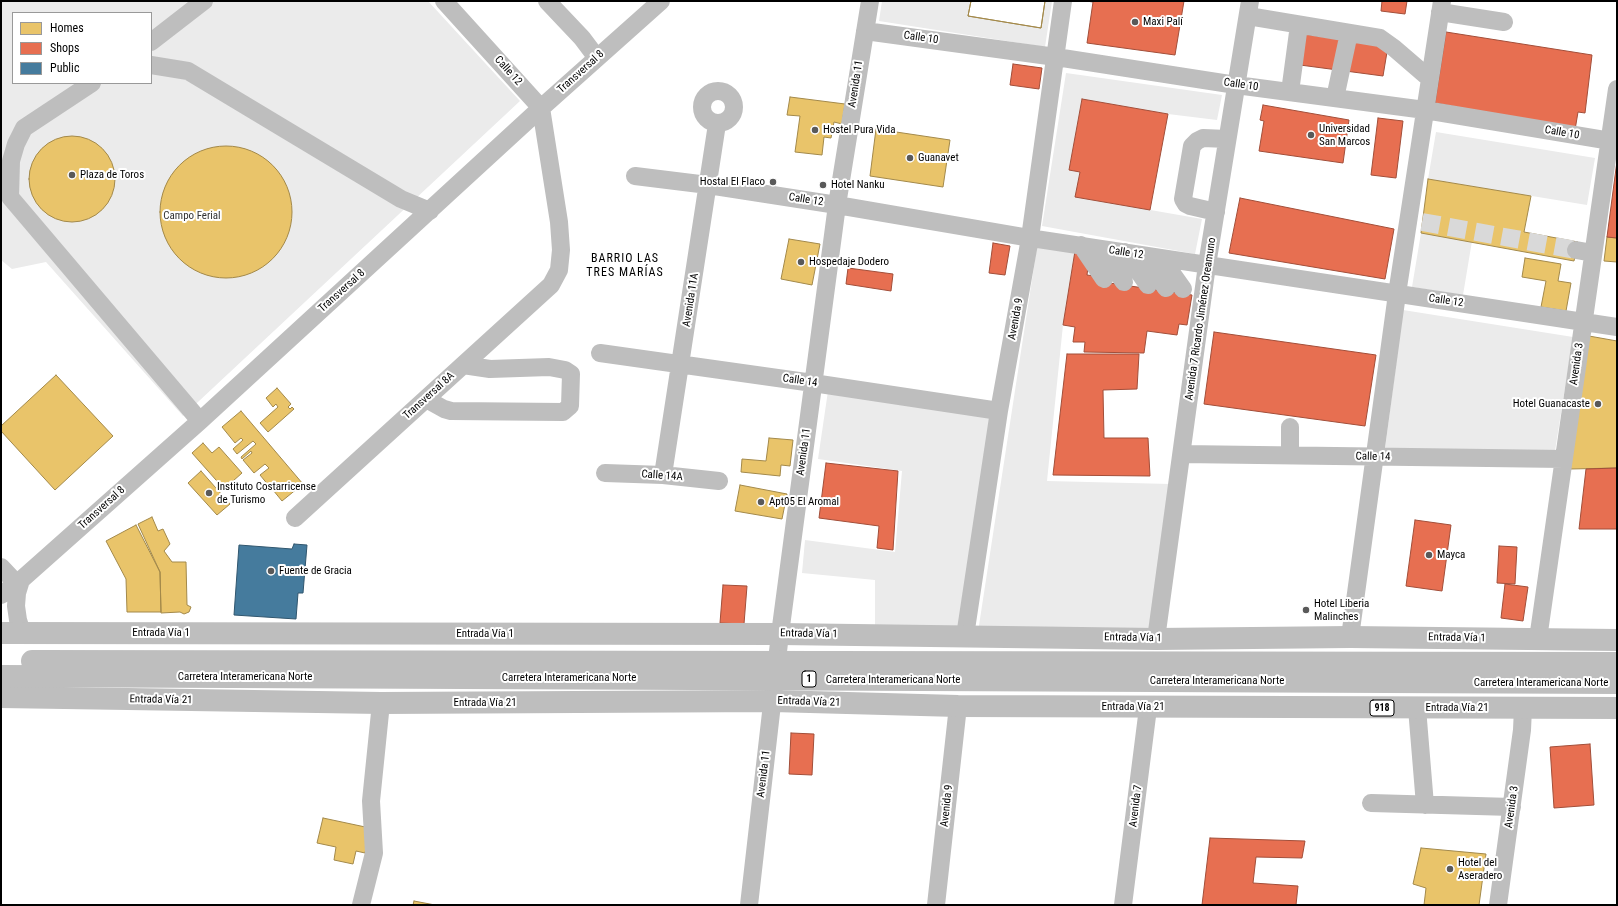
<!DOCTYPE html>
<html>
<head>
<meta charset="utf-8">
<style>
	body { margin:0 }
	#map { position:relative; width:1618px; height:906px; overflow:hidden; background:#fff; font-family:"Roboto Condensed",sans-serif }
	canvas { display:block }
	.frame { position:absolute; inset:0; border:2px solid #000; pointer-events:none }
	.legend { position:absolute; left:12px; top:12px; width:140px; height:72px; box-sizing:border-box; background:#fff; border:1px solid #999; margin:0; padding:5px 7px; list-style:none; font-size:12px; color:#000 }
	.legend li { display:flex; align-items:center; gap:8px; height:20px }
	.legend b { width:20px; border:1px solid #999 }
</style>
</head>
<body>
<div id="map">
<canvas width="1618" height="906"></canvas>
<div class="frame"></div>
<ul class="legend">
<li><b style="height:11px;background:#e9c46a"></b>Homes</li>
<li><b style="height:11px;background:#e76f51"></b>Shops</li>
<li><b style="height:11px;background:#457b9d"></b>Public</li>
</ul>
</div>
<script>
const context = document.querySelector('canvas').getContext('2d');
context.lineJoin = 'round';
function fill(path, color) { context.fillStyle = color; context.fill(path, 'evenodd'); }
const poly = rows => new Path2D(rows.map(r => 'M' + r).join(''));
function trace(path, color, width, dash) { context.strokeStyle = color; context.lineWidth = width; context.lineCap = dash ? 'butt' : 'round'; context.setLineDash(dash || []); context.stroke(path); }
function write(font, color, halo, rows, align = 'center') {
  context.font = font + ' "Roboto Condensed",sans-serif'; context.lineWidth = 4; context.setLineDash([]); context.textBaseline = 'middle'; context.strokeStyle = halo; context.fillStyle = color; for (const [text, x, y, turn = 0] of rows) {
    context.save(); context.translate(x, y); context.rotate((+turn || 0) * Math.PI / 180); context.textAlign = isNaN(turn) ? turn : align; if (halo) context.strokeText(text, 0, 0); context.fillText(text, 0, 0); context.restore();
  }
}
fill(poly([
	[1,1,428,1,520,101,183,416,46,262,12,269,1,260],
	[13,13,151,13,151,83,13,83],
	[882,1,971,1,968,16,1041,28,1045,1,1052,1,1045,47,879,21],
	[1066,73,1222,95,1217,120,1168,114,1082,99,1069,169,1080,172,1076,197,1202,219,1195,254,1042,226],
	[1436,132,1595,158,1587,205,1428,179],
	[1421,233,1472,241,1463,295,1412,287],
	[1037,247,1075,251,1063,325,1047,481,1171,484,1150,642,976,645],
	[1403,310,1573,337,1555,451,1385,449],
	[828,391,992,415,960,629,875,625,875,580,802,573,805,540,895,552,902,471,818,459]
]), '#ebebeb');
const homes = poly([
	[971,1,1045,1,1041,28,968,16,971,1],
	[971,1,1045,1,1041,28,968,16,971,1],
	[790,97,845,104,842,124,834,122,831,138,824,137,822,155,795,152,800,116,787,115,790,97],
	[876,129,950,140,943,187,870,176,876,129],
	'29 179a43 43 0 1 1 86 0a43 43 0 1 1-86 0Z',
	'160 212a66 66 0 1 1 132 0a66 66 0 1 1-132 0Z',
	[1428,179,1531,196,1524,232,1578,242,1574,261,1421,233,1428,179],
	[1607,237,1617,238,1617,262,1604,261,1607,237],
	[789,239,820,244,812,285,781,279,789,239],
	[1525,258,1561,264,1558,281,1571,283,1566,311,1541,307,1546,281,1522,277,1525,258],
	[1589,336,1617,341,1617,468,1570,469,1589,336],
	[56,375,113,436,55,490,1,431,1,426,56,375],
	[277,388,291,404,288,407,290,409,292,407,294,409,268,432,260,423,278,407,276,404,273,407,266,398,277,388],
	[241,411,303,484,282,501,273,490,278,486,274,481,269,486,260,475,269,468,265,464,254,473,243,460,252,453,251,451,242,459,241,457,256,444,253,441,237,454,233,449,243,440,241,438,235,443,222,427,241,411],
	[769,438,793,440,790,466,781,465,780,476,741,472,742,459,766,461,769,438],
	[203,443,212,453,219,447,242,473,224,489,192,453,203,443],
	[201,471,230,504,217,515,188,483,201,471],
	[740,485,787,494,782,519,735,511,740,485],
	[152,517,158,531,163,529,170,544,164,551,172,562,186,562,187,605,191,607,189,612,184,614,180,612,161,613,160,572,138,524,152,517],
	[136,525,160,572,161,612,127,612,126,579,106,541,136,525],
	[323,818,370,828,365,853,356,851,353,864,334,860,336,847,317,843,323,818],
	[1421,848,1486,854,1479,905,1424,905,1426,888,1413,884,1421,848],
	[414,901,435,905,413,905,414,901]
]);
fill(homes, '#e9c46a');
trace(homes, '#a3894a', 1);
const shops = poly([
	[1086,1,1184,1,1175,55,1087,43,1093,2,1086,1],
	[1382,1,1407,1,1405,14,1381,11,1382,1],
	[1446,32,1592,55,1585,113,1578,112,1575,130,1435,103,1446,32],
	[1304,34,1388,46,1383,76,1300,65,1304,34],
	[1013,64,1042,68,1039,89,1010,85,1013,64],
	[1082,99,1168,114,1150,210,1075,197,1080,172,1069,170,1082,99],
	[1263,105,1349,120,1343,163,1259,151,1264,121,1260,120,1263,105],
	[1378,118,1403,121,1396,178,1371,175,1378,118],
	[1617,161,1617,238,1607,237,1617,161],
	[1240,198,1394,229,1385,279,1229,253,1240,198],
	[993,243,1010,246,1005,275,989,273,993,243],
	[1075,251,1088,267,1087,275,1095,276,1096,281,1192,295,1187,325,1179,324,1177,335,1147,331,1144,353,1084,352,1085,342,1073,342,1075,327,1063,325,1075,251],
	[848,268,893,274,891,291,846,284,848,268],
	[1214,332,1376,355,1365,426,1204,404,1214,332],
	[1067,354,1139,354,1137,389,1103,390,1104,438,1148,438,1150,476,1053,475,1067,354],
	[826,463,898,471,893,550,877,548,879,526,819,518,826,463],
	[1617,468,1617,529,1579,529,1586,469,1617,468],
	[1415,520,1451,525,1442,591,1406,586,1415,520],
	[1499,546,1517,547,1515,584,1497,583,1499,546],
	[1505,584,1528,587,1523,621,1501,618,1505,584],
	[723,585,747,586,744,624,720,623,723,585],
	[791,733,814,734,812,775,789,774,791,733],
	[1590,744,1594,805,1554,808,1550,747,1590,744],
	[1210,838,1305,841,1302,858,1256,857,1253,883,1298,886,1296,905,1202,905,1210,838]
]);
fill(shops, '#e76f51');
trace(shops, '#a24e39', 1);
const public = poly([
	[294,544,307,545,303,593,298,593,296,619,234,615,239,545,292,549,294,544]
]);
fill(public, '#457b9d');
trace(public, '#30566e', 1);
trace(poly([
	[1422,222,1576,250]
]), '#d9d9d9', 18, [18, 9]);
trace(poly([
	[547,1,582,38,597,58],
	[1440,12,1504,22],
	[1248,16,1380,38,1394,48,1430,79],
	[865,31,1056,57,1236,85,1425,110,1617,142],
	[151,42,204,1],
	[151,65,188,71,401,199,430,211],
	[92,83,24,128,16,144,11,161,10,197,200,421],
	'702 107a16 16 0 1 1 32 0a16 16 0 1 1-32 0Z',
	[1290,92,1299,25],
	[1335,98,1349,33],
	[635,176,708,185,837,205,1030,238,1617,327],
	[1216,212,1190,206,1186,204,1183,199,1192,146,1197,141,1203,138,1227,139],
	[1081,245,1104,279],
	[1101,249,1124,282],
	[1576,250,1593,253],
	[1125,252,1148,285],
	[1143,256,1166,288],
	[1161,258,1183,289],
	[600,353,813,383,999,411],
	[426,399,444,409,451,411,563,412,570,406,571,374,565,370,549,367,490,369,463,365],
	[1290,427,1290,455],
	[1182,454,1564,459],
	[605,473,663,475,719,481],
	[663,475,717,124],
	[295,518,551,285,559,270,561,250,559,222,541,108,444,1],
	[1,567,16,583],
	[21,580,17,593,16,606,18,620,22,633],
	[1,595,21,580,200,421,541,108,661,1],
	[965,636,999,411,1030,238,1063,1],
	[1350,637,1397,294,1442,1],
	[1156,639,1207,265,1250,1],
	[1538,639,1617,89],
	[1417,708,1425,805],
	[1371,803,1512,807],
	[361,905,374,853,371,801,381,703],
	[749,905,780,634,837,205,870,1],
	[936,905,958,706],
	[1123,905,1148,708],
	[1498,905,1522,730,1523,708]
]), '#bebebe', 18);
trace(poly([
	[1,633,780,634,1156,639,1350,637,1617,640],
	[1,697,381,703,773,701,958,706,1617,708]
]), '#bebebe', 22);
trace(poly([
	[32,661,1617,663],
	[1,676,1617,683]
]), '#bebebe', 22);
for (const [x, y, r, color] of [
	[1135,22,4,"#595959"],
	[815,130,4,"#595959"],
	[1311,135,4,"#595959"],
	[910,158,4,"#595959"],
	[72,175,4,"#595959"],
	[773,182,4,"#595959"],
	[823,185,4,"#595959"],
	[801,262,4,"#595959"],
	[1598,404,4,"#595959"],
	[209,493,4,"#595959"],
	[761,502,4,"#595959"],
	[1429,555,4,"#595959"],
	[271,571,4,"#595959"],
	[1306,610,4,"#595959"],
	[1450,869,4,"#595959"]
]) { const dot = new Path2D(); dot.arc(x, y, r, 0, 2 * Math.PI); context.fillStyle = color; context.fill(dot); trace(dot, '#fff', 1.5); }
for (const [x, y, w] of [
	[809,679,14],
	[1382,708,24]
]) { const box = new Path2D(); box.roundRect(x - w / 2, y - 8, w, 16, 3); context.fillStyle = '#fff'; context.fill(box); trace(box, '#000', 1); }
write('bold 10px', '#000', null, [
	["1",809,679],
	["918",1382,708]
]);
write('11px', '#000', '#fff', [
	["Maxi Palí",1143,22],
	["Universidad",1319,129],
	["San Marcos",1319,142],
	["Hostel Pura Vida",823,130],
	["Guanavet",918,158],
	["Plaza de Toros",80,175],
	["Hostal El Flaco",765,182,"right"],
	["Hotel Nanku",831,185],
	["Hospedaje Dodero",809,262],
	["Hotel Guanacaste",1590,404,"right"],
	["Instituto Costarricense",217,487],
	["de Turismo",217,500],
	["Apt05 El Aromal",769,502],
	["Mayca",1437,555],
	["Fuente de Gracia",279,571],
	["Hotel Liberia",1314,604],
	["Malinches",1314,617],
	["Hotel del",1458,863],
	["Aseradero",1458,876]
], 'left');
write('11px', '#000', '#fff', [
	["Calle 10",921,38,8],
	["Calle 12",508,71,48],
	["Transversal 8",581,72,-42],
	["Avenida 11",856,84,-81],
	["Calle 10",1241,85,8],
	["Calle 10",1562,133,10],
	["Calle 12",806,200,9],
	["Calle 12",1126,253,9],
	["Transversal 8",342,291,-42],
	["Avenida 11A",691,300,-81],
	["Calle 12",1446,301,8],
	["Avenida 9",1016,319,-80],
	["Avenida 7 Ricardo Jiménez Oreamuno",1201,319,-82],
	["Avenida 3",1577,364,-82],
	["Calle 14",800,381,8],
	["Transversal 8A",429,396,-42],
	["Avenida 11",804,452,-82],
	["Calle 14",1373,457,1],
	["Calle 14A",662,476,4],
	["Transversal 8",102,508,-42],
	["Entrada Vía 1",161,633],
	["Entrada Vía 1",485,634],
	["Entrada Vía 1",809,634,1],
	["Entrada Vía 1",1133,638,1],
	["Entrada Vía 1",1457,638,1],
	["Carretera Interamericana Norte",245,677],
	["Carretera Interamericana Norte",569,678],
	["Carretera Interamericana Norte",893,680],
	["Carretera Interamericana Norte",1217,681],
	["Carretera Interamericana Norte",1541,683],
	["Entrada Vía 21",161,700,1],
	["Entrada Vía 21",809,702,2],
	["Entrada Vía 21",485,703],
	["Entrada Vía 21",1133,707],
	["Entrada Vía 21",1457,708],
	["Avenida 11",764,774,-83],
	["Avenida 9",947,806,-84],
	["Avenida 7",1136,806,-83],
	["Avenida 3",1512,807,-82]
]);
write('11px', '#323232', '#fff', [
	["Campo Ferial",192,216]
]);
context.letterSpacing = '1px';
write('12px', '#000', '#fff', [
	["BARRIO LAS",625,259],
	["TRES MARÍAS",625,273]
]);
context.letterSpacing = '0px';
</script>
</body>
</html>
